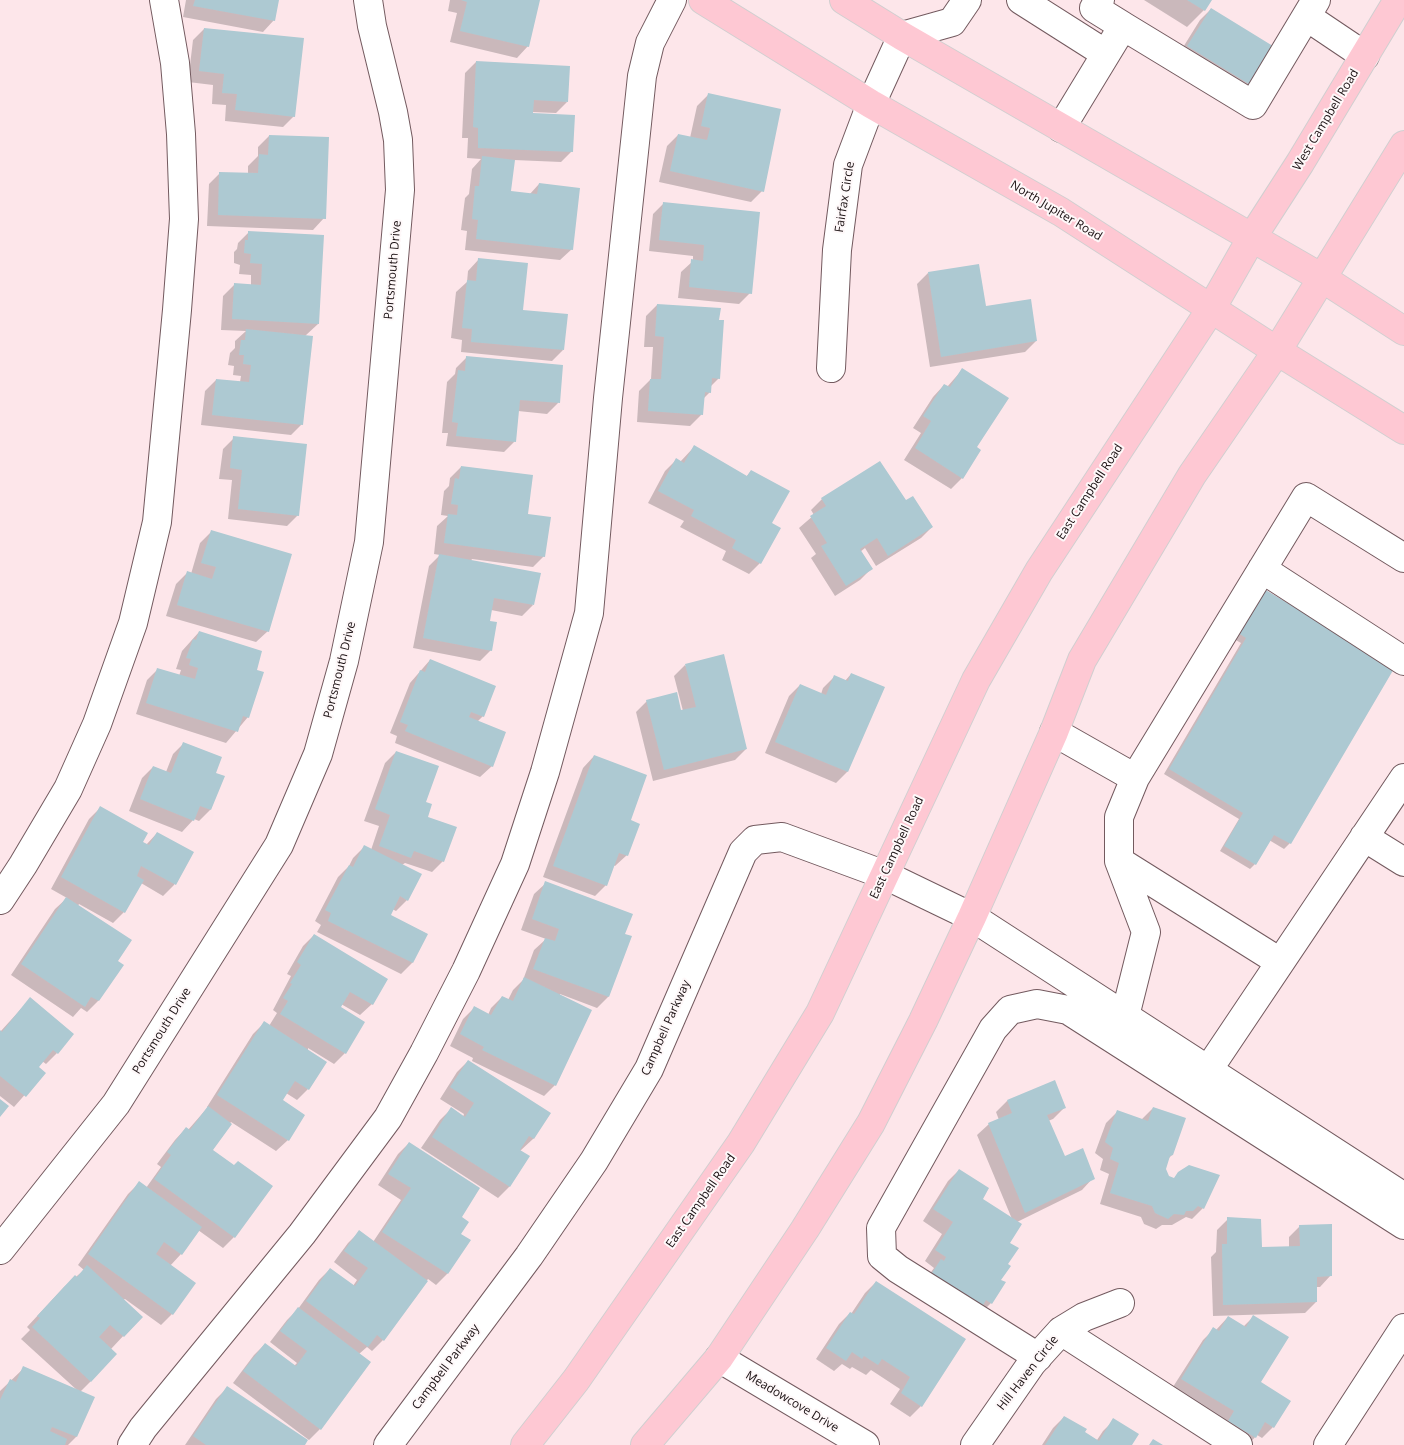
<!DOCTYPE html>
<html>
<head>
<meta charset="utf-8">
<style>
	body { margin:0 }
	canvas { display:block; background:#fde6ea }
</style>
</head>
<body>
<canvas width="1404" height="1445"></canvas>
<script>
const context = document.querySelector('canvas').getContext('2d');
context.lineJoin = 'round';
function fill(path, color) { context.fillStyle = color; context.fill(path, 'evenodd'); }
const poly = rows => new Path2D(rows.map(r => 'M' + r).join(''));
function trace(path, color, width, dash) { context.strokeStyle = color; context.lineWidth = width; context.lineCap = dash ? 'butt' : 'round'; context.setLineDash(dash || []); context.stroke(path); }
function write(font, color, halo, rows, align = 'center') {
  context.font = font + ' "Open Sans",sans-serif'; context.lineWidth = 4; context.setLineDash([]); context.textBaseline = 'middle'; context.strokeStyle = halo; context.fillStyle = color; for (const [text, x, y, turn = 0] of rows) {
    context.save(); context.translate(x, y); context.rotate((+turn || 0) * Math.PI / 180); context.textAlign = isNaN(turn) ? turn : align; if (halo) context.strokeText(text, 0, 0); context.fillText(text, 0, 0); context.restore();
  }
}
fill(poly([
	[186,0,283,0,278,0,274,20,263,32,183,17],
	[450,0,532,0,528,46,517,58,450,42,457,13,448,11],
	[1144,0,1210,0,1204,10,1187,27],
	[1211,9,1279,52,1245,99,1177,57,1200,20],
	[204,29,294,116,283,127,225,121,226,105,212,104,213,85,188,82,193,40],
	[476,62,567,102,556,113,532,112,532,114,572,151,561,162,514,160,510,193,529,195,539,184,572,249,560,260,465,250,467,231,461,230,465,198,469,194,472,169,481,159,467,158,468,138,462,138,465,73],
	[708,95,762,191,751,202,659,182,667,146,678,135,690,138,697,106],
	[269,136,324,218,313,230,207,226,209,184,220,173,248,174,248,166,258,156,258,147],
	[664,203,759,213,750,293,739,304,678,298,681,272,693,261,693,256,649,251,653,214],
	[249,232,318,324,305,336,302,424,291,435,201,425,205,391,216,380,240,382,241,376,233,375,234,366,228,365,230,353,235,348,235,341,246,331,221,330,223,296,235,284,251,285,251,275,239,274,240,265,234,263,234,252,237,249,238,243],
	[479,259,522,311,563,350,552,361,461,352,462,340,451,338,456,292,467,282,468,271],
	[928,273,985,308,1036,341,1025,352,930,367,917,284],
	[657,305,718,321,719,378,710,387,710,392,703,399,701,415,690,426,637,422,639,391,651,379,653,347,644,347,646,316],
	[467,357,562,366,558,403,547,414,518,411,515,441,504,452,446,446,448,433,442,433,447,382,455,374,456,368],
	[962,370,975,448,962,478,951,489,904,460,921,433,913,428,933,397,944,385,947,387],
	[234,438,298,515,287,526,228,519,232,480,219,479,223,449],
	[694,447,746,477,751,471,770,524,760,563,749,574,722,560,726,551,680,527,684,521,648,503,665,471,676,460,680,462],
	[461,467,526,515,544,556,533,567,472,559,471,561,533,605,522,616,491,610,489,622,491,650,480,661,413,648,429,566,440,555,434,554,437,526,448,516,441,515,444,491,449,486,450,478],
	[822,499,905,502,932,527,921,538,876,566,865,548,860,552,871,569,860,580,835,596,811,558,816,554,799,528,814,515,811,510],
	[212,531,268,631,256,642,166,616,176,584,187,573,191,574,200,543],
	[1259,596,1394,667,1290,843,1284,849,1269,840,1255,864,1250,869,1220,851,1239,819,1164,774,1241,643,1234,639],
	[199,632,255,670,248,717,226,743,136,714,147,680,158,669,179,676,181,670,176,669,182,651],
	[430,660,483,716,477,722,492,766,480,777,395,743,397,736,390,733,410,683],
	[685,665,746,749,735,760,653,781,636,712,647,701,680,712,683,711,674,676],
	[851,674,883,688,847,772,836,783,765,753,789,696,800,685,821,694,823,688,834,677,845,681],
	[184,743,214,773,223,777,210,810,199,821,194,819,182,832,129,811,142,778,153,767,166,772,173,754],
	[396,752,425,803,426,818,443,861,432,872,405,863,402,865,407,900,396,911,392,909,389,915,427,934,412,963,401,974,317,932,321,925,315,921,338,877,349,866,353,858,364,847,371,850,379,826,364,821,385,763],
	[594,756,629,821,627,855,615,866,613,865,606,885,595,896,543,877,583,768],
	[100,808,146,845,157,833,192,852,174,885,163,896,141,883,124,912,113,923,79,904,78,906,116,961,122,965,98,1001,87,1012,81,1008,73,1017,11,975,55,909,67,898,51,889,89,819],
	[546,883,624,935,608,997,597,1008,560,994,555,1085,544,1096,472,1061,473,1058,450,1046,463,1019,474,1008,488,1015,491,1008,502,997,508,1000,513,990,523,980,534,950,546,939,521,930,534,894],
	[314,935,372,1004,360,1015,341,1004,339,1008,345,1053,334,1064,308,1048,308,1089,297,1100,286,1093,281,1101,304,1115,288,1140,276,1151,231,1122,212,1150,234,1237,223,1248,198,1230,181,1254,170,1266,172,1314,161,1325,125,1299,123,1300,141,1317,111,1349,91,1381,80,1392,93,1398,76,1437,68,1445,0,1445,0,1391,24,1368,78,1391,21,1339,30,1330,27,1327,64,1287,84,1270,78,1265,128,1194,139,1183,146,1188,161,1167,157,1164,175,1140,186,1128,188,1130,208,1107,207,1107,253,1034,264,1023,269,1026,277,1013,273,1010,291,976,287,974,303,946],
	[30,999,57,1053,46,1064,42,1061,37,1068,44,1073,14,1107,0,1096,0,1032],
	[468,1061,549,1113,533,1139,520,1151,528,1157,509,1187,498,1198,421,1148,440,1120,451,1109,463,1117,464,1114,440,1099,457,1072],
	[1007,1101,1064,1108,1053,1119,1048,1121,1064,1157,1093,1178,1082,1190,1017,1222,1008,1243,1006,1264,991,1303,980,1314,920,1287,934,1268,925,1261,942,1234,923,1221,948,1181,959,1170,981,1199,1012,1219,977,1135,989,1124,999,1120,996,1112],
	[1153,1108,1172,1155,1168,1159,1165,1169,1168,1177,1203,1208,1192,1219,1186,1217,1172,1225,1162,1225,1156,1229,1144,1224,1141,1217,1100,1204,1109,1174,1100,1170,1103,1159,1095,1153,1106,1123,1117,1112,1141,1120],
	[409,1143,460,1217,459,1234,447,1274,436,1285,428,1279,383,1340,372,1351,367,1347,359,1354,320,1429,309,1440,233,1383,254,1355,265,1344,294,1366,297,1363,270,1342,287,1320,298,1309,319,1280,330,1269,353,1286,357,1280,334,1262,348,1243,359,1232,373,1242,401,1200,378,1185,398,1154],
	[1228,1219,1261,1248,1289,1248,1289,1237,1300,1226,1331,1275,1320,1287,1316,1287,1316,1302,1305,1313,1213,1316,1211,1257,1216,1252,1217,1230],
	[876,1282,921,1406,910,1417,890,1404,900,1389,871,1370,866,1375,852,1367,850,1369,842,1364,834,1371,816,1359,839,1324,850,1313,851,1314,865,1293],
	[1228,1317,1243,1327,1253,1317,1259,1383,1273,1427,1262,1438,1257,1435,1248,1445,1171,1390,1203,1340,1214,1329,1216,1330],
	[227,1388,303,1445,185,1445,216,1399],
	[1064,1417,1083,1432,1097,1440,1103,1431,1114,1420,1130,1445,1042,1445,1053,1428]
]), '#0003');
fill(poly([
	[195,0,279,0,275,21,193,6],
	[461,0,540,0,529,47,460,31,467,2],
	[1187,0,1212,0,1205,11],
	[1211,8,1281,51,1257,89,1187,46],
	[204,28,304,38,295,117,235,110,237,94,222,93,224,74,199,71],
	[476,61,570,66,568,102,534,100,533,113,575,115,573,152,478,148,478,128,473,127],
	[708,93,781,109,764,192,670,171,678,134,707,140,710,128,701,126],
	[269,135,329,137,326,219,218,215,219,172,258,173,259,154,268,155],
	[482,156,515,160,511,191,537,194,539,183,580,188,573,250,476,239,478,220,472,219,475,186,479,186],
	[663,202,760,212,752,294,689,287,691,259,703,261,704,245,659,240],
	[248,231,324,235,319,324,232,319,234,283,261,285,262,264,250,263,251,254,244,253,245,240,248,240],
	[478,258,528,263,523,310,568,314,564,350,471,342,472,329,462,328,467,280,476,281],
	[979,264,986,306,1031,299,1037,341,941,357,928,272],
	[657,304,721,308,719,320,724,320,720,379,712,378,711,393,705,392,703,415,648,411,650,379,661,379,664,337,655,336],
	[246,329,313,336,303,425,212,415,216,379,249,382,251,365,243,364,244,355,239,355,241,340,245,340],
	[466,356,563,365,560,403,520,400,516,442,456,436,458,423,452,422,458,370,465,371],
	[962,368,1009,398,977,447,981,450,963,479,915,448,931,421,923,416,944,384,950,387],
	[233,436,307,444,299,516,238,509,242,470,230,468],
	[694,445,747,476,751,470,790,491,772,523,781,528,761,564,732,548,736,540,691,516,694,510,658,491,676,458,684,463],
	[880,461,906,500,913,496,933,527,888,556,877,538,860,549,873,569,846,586,821,546,827,543,810,516,826,506,821,498],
	[461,466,533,475,528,514,551,517,545,557,444,543,448,514,457,515,458,505,451,504,455,478,459,479],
	[211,530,292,554,269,632,177,605,187,571,212,579,216,567,201,563],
	[439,554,541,573,534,605,494,598,490,621,497,622,492,651,423,638],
	[1264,589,1395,667,1291,844,1274,835,1256,865,1224,846,1243,813,1169,769,1246,638,1238,633],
	[199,631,262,651,257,670,264,672,249,718,243,716,238,732,146,703,157,668,195,679,198,668,189,665,191,659,186,658,193,639,196,640],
	[724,654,747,749,664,770,646,700,677,692,681,710,696,707,685,664],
	[430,659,496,686,484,717,471,712,469,717,506,732,493,767,405,731,408,725,400,722,420,670,425,672],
	[851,673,885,687,848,772,775,742,800,684,826,695,834,675,848,681],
	[183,742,222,757,216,773,225,776,211,810,200,806,194,821,140,799,153,766,171,773],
	[396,751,439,766,426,802,432,804,428,817,457,827,444,862,414,851,411,858,379,846,390,815,375,809],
	[594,755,647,775,631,820,640,824,628,856,619,853,607,886,553,866],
	[100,806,148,833,143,842,149,845,157,832,194,852,176,885,141,866,137,876,144,880,125,913,61,877],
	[364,845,422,874,408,901,400,896,391,915,428,934,413,963,328,921,331,913,325,910,349,865,353,867],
	[545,881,633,914,625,934,632,936,609,997,533,969,545,938,555,941,559,929,532,919],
	[66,897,132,940,118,961,124,965,99,1001,91,997,85,1007,21,964],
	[314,934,388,979,373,1005,350,992,341,1007,365,1022,346,1054,280,1014,288,1001,283,998,292,984,290,983,301,965,297,962],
	[524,977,592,1010,556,1086,482,1050,484,1047,460,1034,474,1006,491,1015,502,996,513,1001],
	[30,997,74,1034,58,1054,53,1050,39,1067,46,1073,26,1097,0,1076,0,1030,2,1032],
	[264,1021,327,1062,309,1090,295,1081,283,1100,305,1115,289,1141,217,1095],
	[468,1060,551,1113,534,1139,529,1136,520,1150,530,1156,510,1187,432,1137,451,1107,465,1117,474,1103,450,1087],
	[1055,1080,1066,1108,1047,1115,1065,1156,1083,1148,1095,1179,1025,1213,988,1123,1012,1113,1007,1100],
	[0,1099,9,1106,0,1117],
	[208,1106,232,1124,213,1150,234,1165,238,1161,273,1186,235,1238,154,1179,171,1155,167,1152,186,1127,190,1130],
	[1153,1107,1186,1118,1173,1155,1170,1156,1166,1169,1169,1176,1174,1178,1178,1172,1189,1165,1220,1175,1204,1209,1198,1206,1193,1211,1186,1211,1184,1215,1174,1214,1168,1219,1155,1213,1152,1206,1110,1193,1119,1163,1110,1159,1113,1148,1105,1142,1117,1110,1148,1121],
	[409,1142,480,1188,462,1217,469,1222,461,1234,471,1240,448,1274,382,1232,411,1188,388,1174],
	[959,1169,989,1188,983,1199,1022,1224,1010,1243,1019,1248,1008,1264,1011,1266,1001,1280,1006,1282,992,1304,986,1300,981,1309,930,1276,941,1259,944,1261,946,1257,935,1250,953,1222,933,1209],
	[139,1181,202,1227,182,1255,164,1242,156,1254,196,1283,173,1315,88,1254],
	[1227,1217,1261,1219,1262,1247,1300,1246,1299,1225,1332,1224,1332,1276,1317,1277,1317,1302,1223,1305,1222,1244,1227,1244],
	[359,1230,428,1281,384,1341,377,1335,368,1347,306,1301,330,1268,355,1286,368,1268,344,1251],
	[87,1265,143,1317,124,1337,110,1325,99,1337,117,1354,91,1382,32,1327,40,1318,37,1316,75,1275,77,1277],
	[876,1281,966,1339,922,1407,901,1393,910,1377,882,1359,878,1365,864,1356,862,1359,852,1352,846,1361,826,1348,850,1312,854,1314],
	[298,1307,371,1362,321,1430,243,1371,265,1343,296,1366,307,1351,280,1331],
	[1253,1315,1289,1337,1261,1382,1291,1401,1274,1428,1265,1422,1256,1438,1228,1421,1234,1411,1181,1379,1213,1327,1219,1331,1228,1316,1246,1327],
	[23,1366,95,1397,77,1437,52,1427,50,1431,67,1439,65,1445,0,1445,0,1400,10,1379,16,1382],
	[227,1386,308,1440,305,1445,206,1445,193,1436],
	[1064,1416,1087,1429,1085,1432,1099,1441,1113,1418,1139,1434,1132,1445,1045,1445],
	[1153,1439,1163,1445,1149,1445]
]), '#adc9d2');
const minor = poly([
	[1021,0,1106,54],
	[1100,0,1094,8,1123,26],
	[1307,17,1365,56],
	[1061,128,1123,26,1253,105,1316,0],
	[831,368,837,250,848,165,871,104,902,36,952,22,967,0],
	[1262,569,1404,661],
	[1054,732,1135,778,1119,817,1119,861,1146,932,1125,1016],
	[1135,778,1306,497,1404,558],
	[1364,837,1404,862],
	[1119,861,1280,962],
	[0,900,23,865,68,789,97,724,133,623,157,522,177,310,184,219,181,134,175,63,164,0],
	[1208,1070,1404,778],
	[0,1250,116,1104,279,845,318,754,344,661,369,542,400,190,398,140,393,112,372,26,368,0],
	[1061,1331,1238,1445],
	[1038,1357,898,1269,882,1256,881,1228,993,1029,1010,1010,1037,1004,1068,1010,1404,1225],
	[719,1358,865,1445],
	[132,1445,143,1428,302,1234,388,1118,424,1053,466,971,515,864,545,772,589,613,608,398,642,76,650,43,672,0],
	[388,1445,529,1256,594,1161,649,1069,743,852,755,840,782,837,885,875,972,917,1404,1197],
	[975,1445,1032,1363,1061,1331,1084,1317,1120,1303],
	[1328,1445,1404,1328]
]);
const major = poly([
	[703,0,871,104,1061,212,1277,351,1404,430],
	[844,0,902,36,1322,278,1404,331],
	[525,1445,576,1380,741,1143,820,1013,976,680,1039,571,1211,309,1251,239,1300,163,1398,0],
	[645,1445,719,1358,805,1229,871,1123,923,1021,972,917,1054,732,1082,660,1192,475,1277,351,1404,145]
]);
trace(minor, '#735a5f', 30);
trace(major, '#d1cfd0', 30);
trace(minor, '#fff', 28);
trace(major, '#fec8d3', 28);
write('12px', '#1a1012', '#fef8f9', [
	["West Campbell Road",1326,120,-59],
	["Fairfax Circle",845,197,-81],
	["North Jupiter Road",1056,211,31],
	["Portsmouth Drive",393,270,-85],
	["East Campbell Road",1090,492,-57],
	["Portsmouth Drive",340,670,-76],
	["East Campbell Road",897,848,-65],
	["Campbell Parkway",666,1028,-66],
	["Portsmouth Drive",162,1031,-58],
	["East Campbell Road",701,1201,-55],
	["Campbell Parkway",446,1367,-53],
	["Hill Haven Circle",1028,1373,-52],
	["Meadowcove Drive",792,1402,31]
]);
</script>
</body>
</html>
